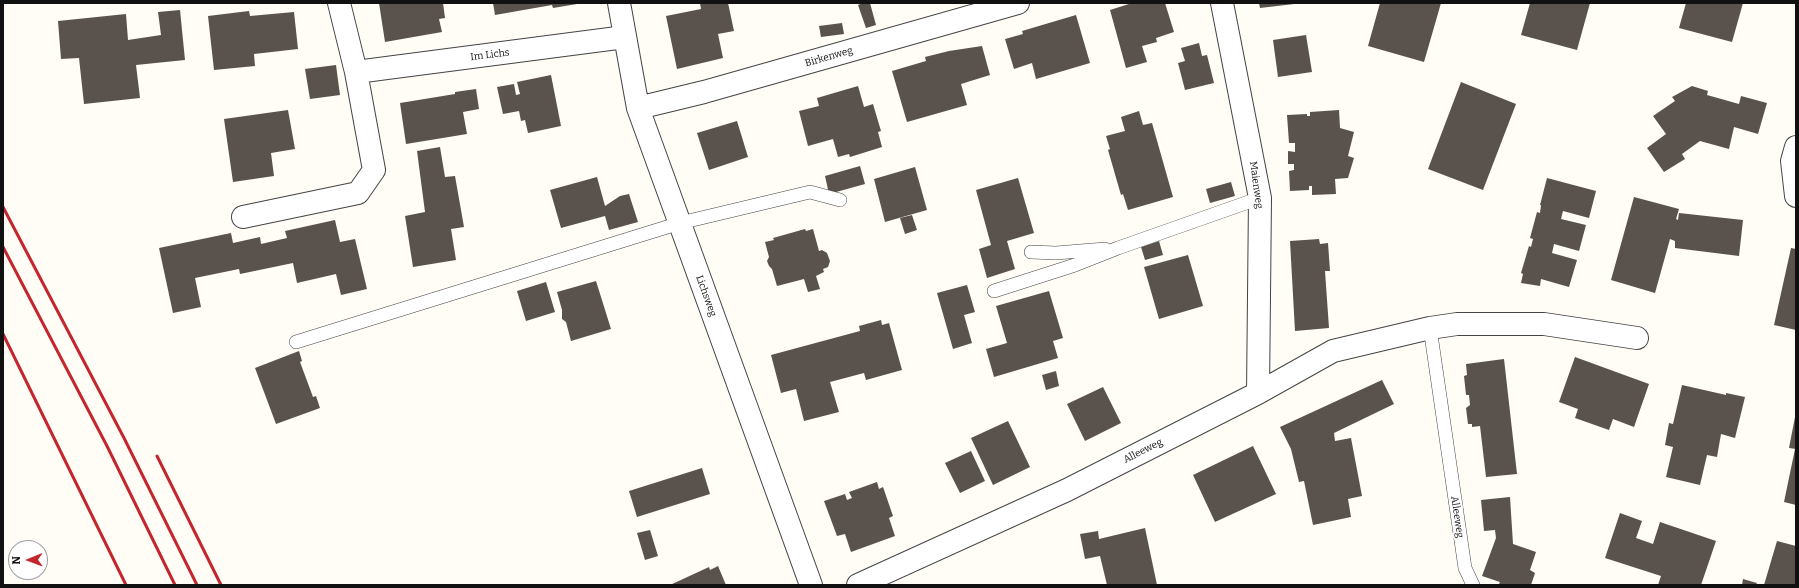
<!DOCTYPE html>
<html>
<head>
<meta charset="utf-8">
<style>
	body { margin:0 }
	#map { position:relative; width:1799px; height:588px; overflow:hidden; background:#fffdf5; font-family:Bitter,serif }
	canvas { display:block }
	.frame { position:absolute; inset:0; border:4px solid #111; pointer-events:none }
	.north { position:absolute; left:8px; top:540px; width:40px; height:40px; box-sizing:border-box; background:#fff; border:1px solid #a0a0a0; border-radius:50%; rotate:269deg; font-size:11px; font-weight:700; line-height:16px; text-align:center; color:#111 }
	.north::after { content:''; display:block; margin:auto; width:14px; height:18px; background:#c4262e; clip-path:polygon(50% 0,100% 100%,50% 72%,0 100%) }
</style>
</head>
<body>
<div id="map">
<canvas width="1799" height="588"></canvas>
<div class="frame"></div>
<div class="north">N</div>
</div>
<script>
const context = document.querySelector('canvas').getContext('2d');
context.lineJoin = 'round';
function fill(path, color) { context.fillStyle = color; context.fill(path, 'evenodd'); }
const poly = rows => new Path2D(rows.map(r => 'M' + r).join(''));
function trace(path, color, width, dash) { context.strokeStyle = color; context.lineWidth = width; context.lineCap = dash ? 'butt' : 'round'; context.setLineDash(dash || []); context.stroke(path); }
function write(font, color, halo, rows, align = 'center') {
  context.font = font + ' Bitter,serif'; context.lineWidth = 4; context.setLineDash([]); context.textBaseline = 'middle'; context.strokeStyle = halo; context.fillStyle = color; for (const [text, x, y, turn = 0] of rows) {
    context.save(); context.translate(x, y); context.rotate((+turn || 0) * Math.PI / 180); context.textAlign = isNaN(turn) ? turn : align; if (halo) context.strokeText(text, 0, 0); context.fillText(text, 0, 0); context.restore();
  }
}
fill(poly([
	[379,3,443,3,445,18,439,19,442,32,385,42],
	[493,3,577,3,577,4,553,8,552,5,495,15],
	[700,3,728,3,734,31,718,34,723,58,677,69,666,16,701,9],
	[863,3,870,3,876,25,866,28,858,5],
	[1132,3,1165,3,1174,32,1156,38,1157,42,1142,46,1147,62,1126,68,1110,10],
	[1259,3,1294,3,1294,4,1260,8],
	[1380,3,1441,3,1424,62,1368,46],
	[1530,3,1590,3,1577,50,1521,35],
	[1686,3,1743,3,1732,42,1679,28],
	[180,10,185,60,136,65,140,98,84,104,79,58,61,59,58,21,126,14,128,40,161,35,158,12],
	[249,11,250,16,294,12,298,49,254,54,255,66,214,70,208,16],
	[1076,15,1090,63,1036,79,1032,63,1014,69,1005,39,1023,34,1022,31],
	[842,23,844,34,821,37,819,26],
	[1306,35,1312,72,1278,77,1273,40],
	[1199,43,1202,56,1207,55,1214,83,1185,90,1178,63,1185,61,1181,48],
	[982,46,990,75,961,84,967,105,907,122,892,71,926,61,925,57,949,51],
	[336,65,340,95,310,99,305,69],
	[551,75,561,126,528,133,525,120,521,121,519,111,503,114,497,87,514,84,516,95,520,94,517,82],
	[1461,82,1516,104,1483,190,1428,169],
	[858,86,864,107,873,104,881,131,878,132,882,147,850,157,849,154,838,157,833,139,808,146,799,111,819,106,817,98],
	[1692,86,1708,91,1707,95,1739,104,1741,96,1767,103,1758,134,1734,127,1729,149,1700,141,1682,154,1685,159,1664,172,1647,148,1666,134,1653,116,1675,101,1672,97],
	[476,89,479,109,463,112,467,134,406,144,400,103,455,94,455,92],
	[288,110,295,149,271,153,274,176,233,182,224,119],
	[1339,110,1340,128,1354,132,1348,156,1354,158,1348,178,1335,179,1336,194,1312,195,1312,186,1309,186,1309,190,1290,191,1289,171,1294,170,1294,164,1288,164,1288,151,1295,152,1295,143,1289,143,1287,115,1307,114,1307,116,1310,116,1310,112],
	[1139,111,1143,125,1152,123,1173,197,1128,210,1123,194,1121,195,1108,150,1110,149,1106,136,1125,131,1121,117],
	[737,121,748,157,709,170,697,133],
	[440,147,445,177,455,176,464,227,451,229,456,260,413,267,405,216,425,212,417,151],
	[860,166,865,184,829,194,825,176],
	[915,167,927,210,885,222,874,179],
	[597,177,605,206,620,196,629,194,638,222,609,230,605,216,561,228,550,190],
	[1018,178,1034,233,1007,241,1015,269,987,278,979,249,991,245,976,190],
	[1547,178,1596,191,1589,218,1563,211,1561,219,1586,225,1579,251,1554,244,1552,253,1577,260,1569,287,1541,279,1540,286,1521,283,1523,274,1521,273,1529,246,1531,247,1533,239,1530,238,1537,212,1540,213,1541,205,1540,205],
	[1231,182,1235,196,1210,203,1206,189],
	[1634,197,1679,209,1676,219,1678,220,1679,213,1743,220,1739,256,1675,248,1675,241,1670,239,1655,293,1611,280],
	[912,215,917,230,905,234,900,218],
	[335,220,340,242,355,239,367,289,341,295,336,274,297,283,293,263,240,274,239,269,195,278,201,307,173,313,159,248,231,233,233,243,260,237,261,244,287,238,285,231],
	[805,229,806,231,813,229,819,251,822,250,827,253,830,261,828,267,823,269,824,272,816,276,820,289,808,292,804,279,777,286,772,269,769,266,767,261,769,257,765,242,774,240,773,238],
	[1319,239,1320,244,1328,243,1330,271,1325,271,1329,328,1295,331,1290,241],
	[1159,241,1163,255,1145,260,1141,247],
	[1791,248,1796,249,1796,330,1774,325],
	[1188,255,1203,306,1159,319,1144,267],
	[596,281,611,329,571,341,566,322,562,319,562,310,557,292],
	[546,282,555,312,526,321,517,291],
	[967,285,975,312,964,315,972,343,953,349,937,293],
	[1049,291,1063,338,1053,341,1058,358,994,377,986,349,1007,343,996,306],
	[881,320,882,325,889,323,902,370,866,380,864,373,830,382,839,412,804,421,796,389,781,393,771,355,860,331,859,326],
	[299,351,302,361,300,362,313,397,316,396,320,408,276,424,255,368],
	[1575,357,1649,384,1634,427,1613,419,1609,430,1575,418,1578,409,1559,402],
	[1504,359,1517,474,1486,477,1480,426,1472,427,1472,424,1468,424,1466,408,1470,405,1469,395,1466,395,1464,376,1467,375,1466,364],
	[1056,371,1059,386,1046,390,1042,375],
	[1382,380,1394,404,1334,433,1335,441,1351,438,1362,496,1348,499,1351,517,1313,525,1304,481,1299,482,1291,449,1280,427],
	[1682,385,1726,395,1726,393,1745,397,1735,438,1721,434,1717,457,1707,455,1700,485,1666,477,1673,447,1665,445,1669,423,1673,424],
	[1103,387,1121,423,1085,441,1067,404],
	[1795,417,1796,417,1796,449,1789,448],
	[1008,421,1030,467,993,485,971,438],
	[1253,446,1276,494,1215,522,1193,475],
	[1795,449,1796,449,1796,505,1784,502],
	[971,451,985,481,960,493,945,463],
	[702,468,710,494,637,517,629,491],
	[877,482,879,489,883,487,893,516,889,518,895,536,851,552,845,534,837,536,824,501,845,494,847,500,852,498,849,492],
	[1510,497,1513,544,1536,552,1530,570,1535,573,1531,585,1502,585,1499,584,1500,582,1482,576,1496,538,1495,530,1484,531,1481,500],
	[1620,513,1642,521,1636,538,1653,544,1660,522,1716,541,1701,585,1658,585,1661,576,1605,558],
	[1145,528,1157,585,1107,585,1100,556,1085,559,1080,534,1098,531,1099,539],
	[650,530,658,556,645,560,637,533],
	[1777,541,1796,546,1796,585,1764,585],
	[718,566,726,585,670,585,709,567,710,570],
	[1743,579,1757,583,1756,585,1742,585]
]), '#5a524d');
const service = poly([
	[1031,252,1056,253,1105,249],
	[994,291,1075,265,1118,248,1260,198],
	[1430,328,1465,568,1473,585],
	[296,342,680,223,810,192,840,200]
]);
const minor = poly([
	[619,3,638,108,811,585],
	[1222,3,1260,198,1258,393],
	[356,72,625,37],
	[638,108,704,92,1018,3],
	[1796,147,1792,161,1796,196],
	[243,217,358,193,374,170,356,72,339,3],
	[858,585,1067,490,1258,393,1333,351,1430,328,1457,324,1544,324,1637,338]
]);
trace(service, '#444', 14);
trace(minor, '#444', 24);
trace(service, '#fff', 13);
trace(minor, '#fff', 22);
trace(poly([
	[3,207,124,438,197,585],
	[3,247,107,446,175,585],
	[3,334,126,585],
	[157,456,221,585]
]), '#c4262e', 3);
write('10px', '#111', '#fff', [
	["Im Lichs",490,55,-7],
	["Birkenweg",829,57,-16],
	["Maienweg",1256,185,82],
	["Lichsweg",706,296,70],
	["Alleeweg",1143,451,-27],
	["Alleeweg",1457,517,82]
]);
</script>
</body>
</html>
